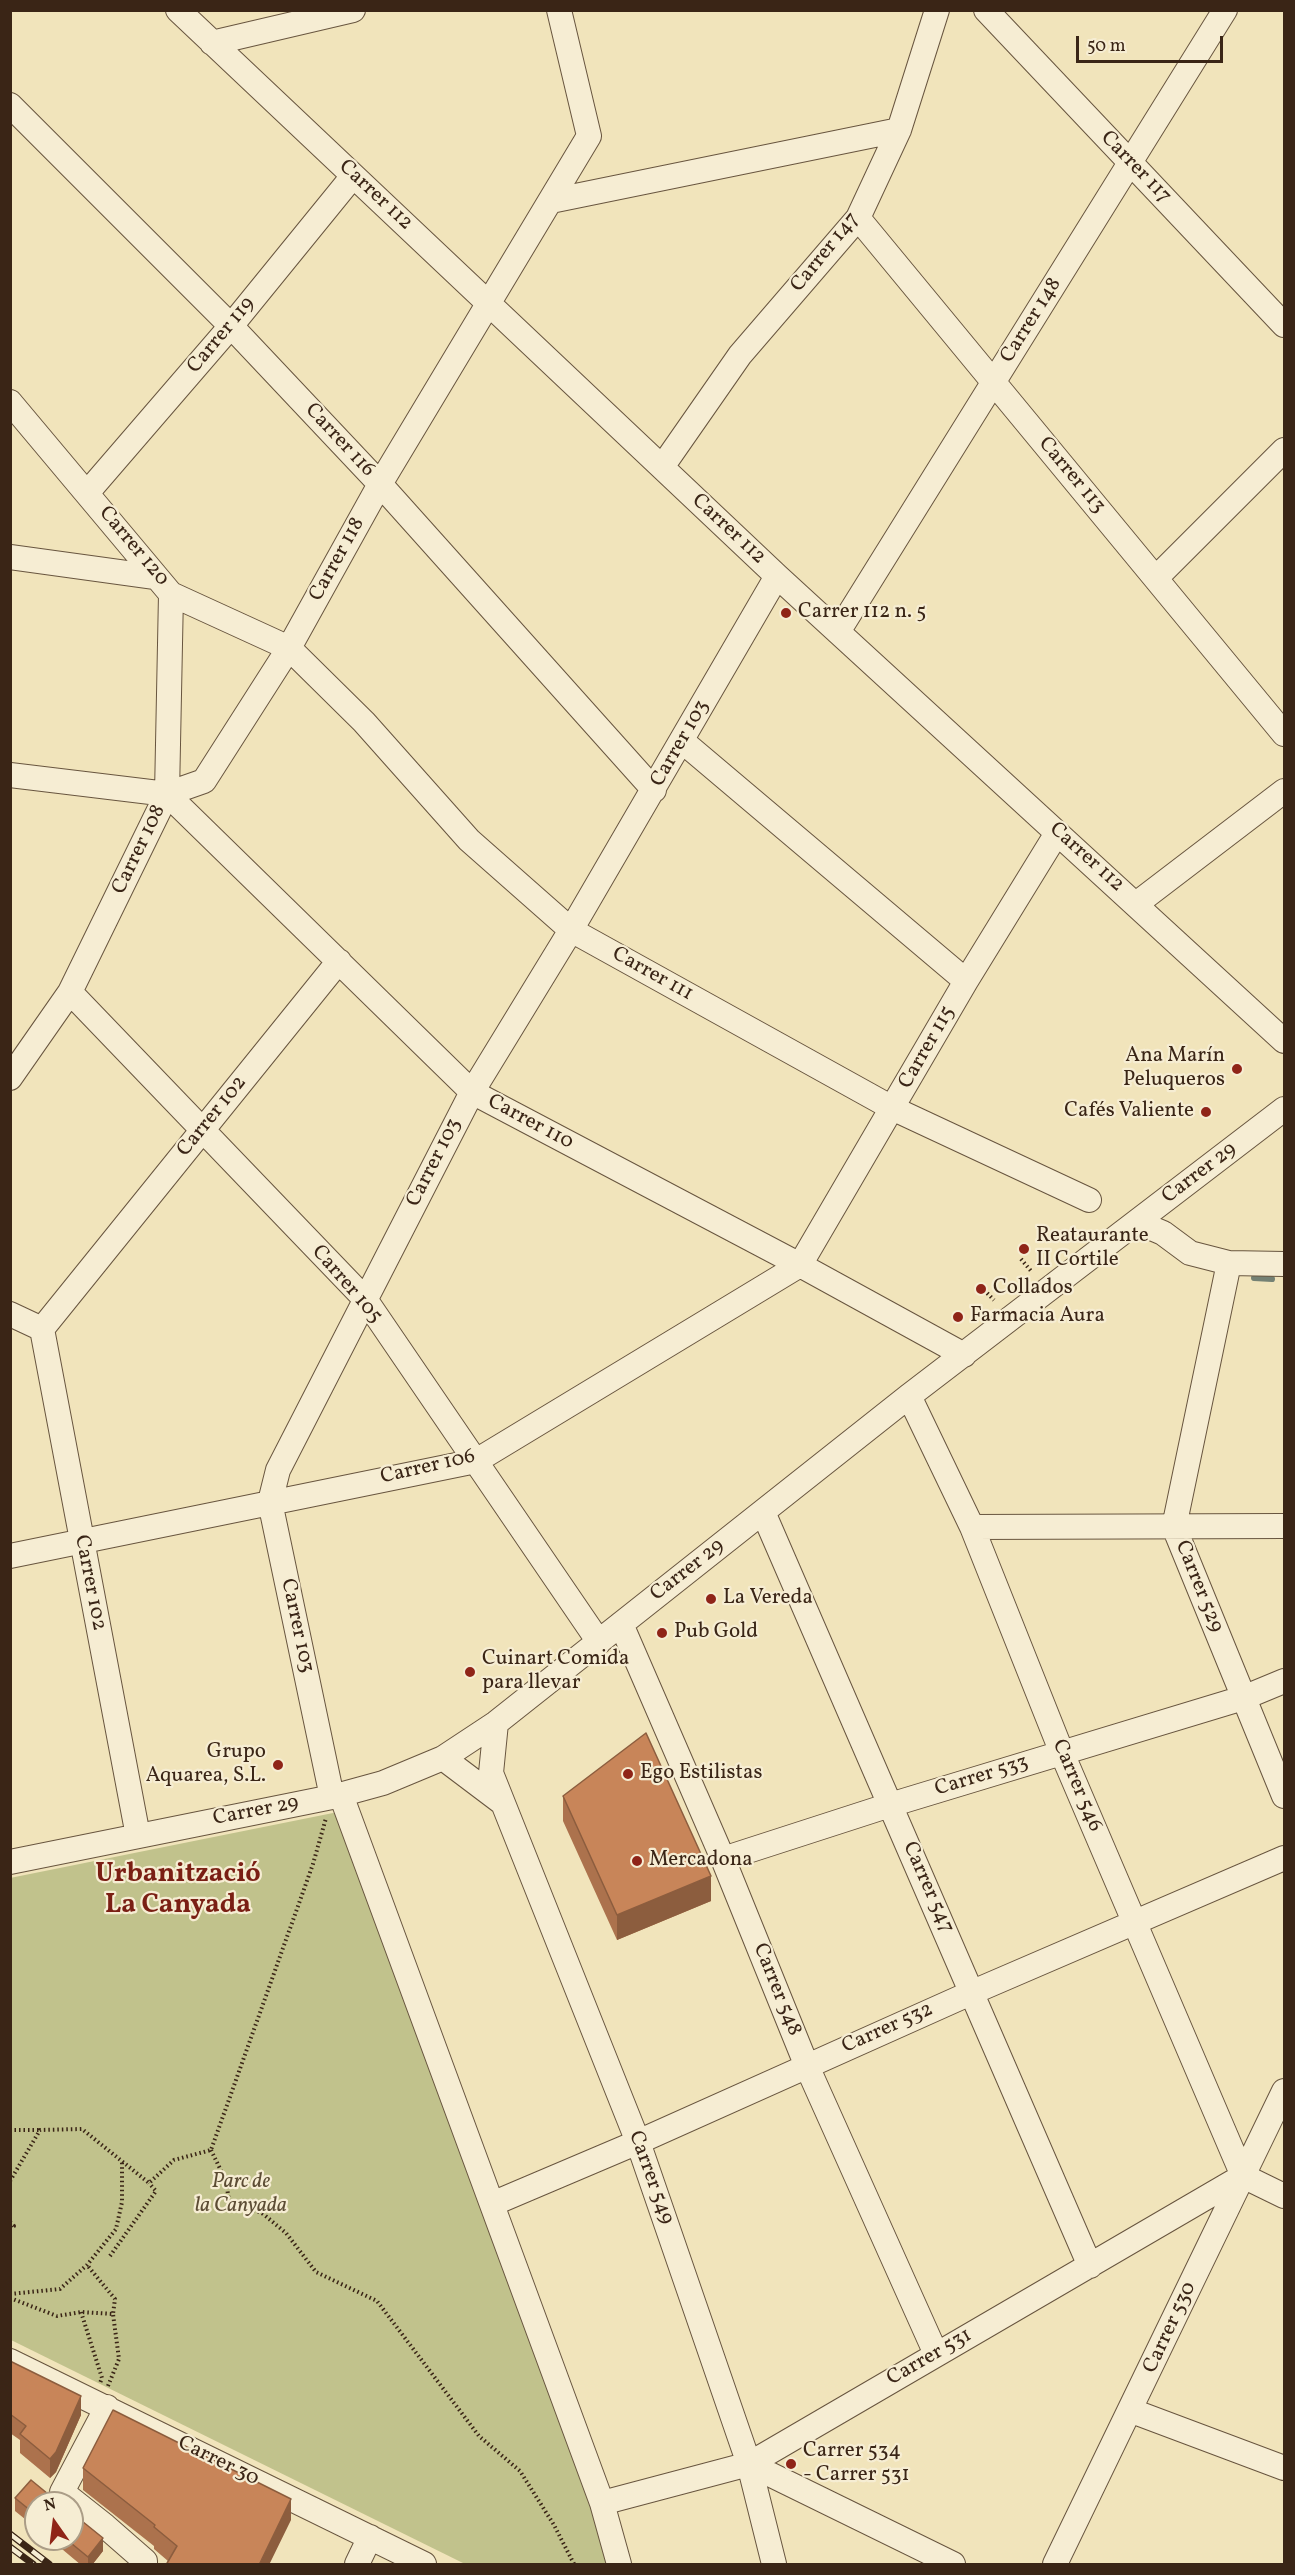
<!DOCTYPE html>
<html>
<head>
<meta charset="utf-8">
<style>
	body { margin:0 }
	#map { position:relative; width:1295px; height:2575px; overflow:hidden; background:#f1e4bb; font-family:Vollkorn,serif }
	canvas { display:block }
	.frame { position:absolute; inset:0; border:12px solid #3a2516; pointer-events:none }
	.north { position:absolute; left:24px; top:2491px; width:60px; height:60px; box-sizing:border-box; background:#f6edd3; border:2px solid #ab9d87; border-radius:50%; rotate:346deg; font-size:16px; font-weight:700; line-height:24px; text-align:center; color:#3a2516 }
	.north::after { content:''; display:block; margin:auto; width:21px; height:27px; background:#8f2418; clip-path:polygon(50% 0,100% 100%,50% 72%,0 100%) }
	.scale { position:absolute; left:1076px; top:36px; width:147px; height:27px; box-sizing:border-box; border:3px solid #3a2516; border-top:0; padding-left:8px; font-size:18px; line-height:21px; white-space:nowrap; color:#3a2516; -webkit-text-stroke:4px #f6edd3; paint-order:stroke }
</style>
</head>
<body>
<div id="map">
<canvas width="1295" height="2575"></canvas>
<div class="frame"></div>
<div class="north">N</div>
<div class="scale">50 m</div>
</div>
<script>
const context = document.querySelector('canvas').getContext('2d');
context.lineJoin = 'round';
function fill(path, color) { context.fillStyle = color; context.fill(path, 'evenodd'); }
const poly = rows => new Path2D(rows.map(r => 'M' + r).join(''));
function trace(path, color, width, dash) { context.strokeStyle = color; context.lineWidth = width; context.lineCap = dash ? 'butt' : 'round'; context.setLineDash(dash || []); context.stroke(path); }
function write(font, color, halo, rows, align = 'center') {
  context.font = font + ' Vollkorn,serif'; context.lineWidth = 4.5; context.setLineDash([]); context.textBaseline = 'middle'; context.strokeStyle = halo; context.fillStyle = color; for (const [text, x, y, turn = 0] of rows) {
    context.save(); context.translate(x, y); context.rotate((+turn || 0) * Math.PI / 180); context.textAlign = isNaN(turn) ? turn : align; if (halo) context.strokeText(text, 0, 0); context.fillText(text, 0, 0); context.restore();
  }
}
fill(poly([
	[338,1812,615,2564,465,2564,11,2340,10,1878]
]), '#c1c28c');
trace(poly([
	[1254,1278,1272,1279]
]), '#748174', 6);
const minor = poly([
	[178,10,777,576,1284,1041],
	[986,10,1284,325],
	[212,43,353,10],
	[10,105,231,326,380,484,654,790],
	[551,201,899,130],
	[858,218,1284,734],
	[10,402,171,594,289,648,364,722,469,840,571,930,894,1109,1089,1200],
	[662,467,740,355,858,218,899,130,937,10],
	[87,493,231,326,353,176],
	[10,557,155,577],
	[1156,578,1284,450],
	[838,632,1225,10],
	[682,741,966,981],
	[10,775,167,794,204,781,289,648,380,484,589,136,559,10],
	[167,794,472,1092,800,1265,964,1355],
	[1136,904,1284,791],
	[70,992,365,1299,599,1642],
	[10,1078,70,992,167,794,171,594],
	[1137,1222,1163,1233,1190,1253,1229,1263,1284,1264],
	[1229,1263,1174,1527,1284,1796],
	[10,1314,42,1329,138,1836],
	[42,1329,339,961],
	[909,1396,972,1527,1062,1753,1243,2176],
	[763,1512,1090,2266],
	[972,1527,1284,1526],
	[10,1556,476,1461,800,1265,966,981,1057,833],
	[621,1624,723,1859,806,2064,936,2354],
	[496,1723,491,1773,638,2142,749,2464,774,2564],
	[443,1758,500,1801],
	[341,1795,602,2503,619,2564],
	[332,1797,270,1502,278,1470,472,1092,571,930,777,576],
	[723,1859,890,1805,1243,1698,1284,1681],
	[10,1862,332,1797,383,1783,443,1758,496,1723,909,1396,1284,1109],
	[1243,2176,1284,2196],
	[492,2204,638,2142,973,1992,1284,1858],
	[10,2361,424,2564],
	[107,2407,62,2492,105,2526,145,2561,145,2564],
	[1132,2411,1284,2468],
	[749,2464,953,2564],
	[602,2503,749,2464,1243,2176],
	[357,2564,370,2537],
	[1055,2564,1284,2091]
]);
trace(minor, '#68553f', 26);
trace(poly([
	[1021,1259,1031,1271],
	[984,1290,994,1300],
	[10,2130,39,2130],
	[211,2150,226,2181,229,2201,262,2213,286,2233,316,2272,377,2301,479,2436,520,2471,554,2525,574,2564],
	[10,2181,40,2130,82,2129,149,2183,174,2160,211,2150,313,1864,326,1818],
	[10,2222,14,2226,10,2228],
	[110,2256,156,2191,149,2183],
	[10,2294,60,2289,87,2265,116,2229,122,2202,122,2162],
	[10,2298,57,2316,81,2312,113,2314,115,2299,87,2265],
	[81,2312,102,2378,100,2383],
	[108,2386,119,2359,113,2314]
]), '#3a2516', 4, [1.5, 3]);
trace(minor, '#f6edd3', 24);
const rail = poly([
	[10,2534,49,2564],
	[10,2547,33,2564]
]);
trace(rail, '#3a2516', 7);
trace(rail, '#f6edd3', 4.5, [14]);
fill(poly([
	[563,1796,711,1901,617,1940,563,1821],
	[10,2361,81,2415,56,2472,50,2478,20,2453,20,2440,10,2433],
	[83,2468,291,2520,168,2561,154,2549,154,2546,83,2490],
	[15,2498,36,2503,36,2528,15,2511],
	[50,2539,72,2539,103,2551,92,2565,81,2565]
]), '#ac724d');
fill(poly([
	[711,1876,711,1901,617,1940,617,1915],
	[81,2396,81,2415,56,2472,50,2478,50,2459],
	[291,2499,291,2520,269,2565,259,2565],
	[103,2538,103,2551,92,2565,88,2565,88,2557]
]), '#8c5d3e');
const building = poly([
	[646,1733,711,1876,617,1915,563,1796,646,1733],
	[10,2361,81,2396,56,2452,50,2459,20,2434,26,2426,10,2414,10,2361],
	[113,2410,291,2499,259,2565,166,2565,177,2546,154,2527,155,2525,83,2468,113,2410],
	[31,2480,59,2503,36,2503,36,2515,15,2498,31,2480],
	[72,2513,103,2538,88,2557,66,2539,72,2539,72,2513]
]);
fill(building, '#c88559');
trace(building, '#8c5d3e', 1.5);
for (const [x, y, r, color] of [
	[786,613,6,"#8f2418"],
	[1237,1069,6,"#8f2418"],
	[1206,1112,6,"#8f2418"],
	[1024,1249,6,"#8f2418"],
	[981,1289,6,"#8f2418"],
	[958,1317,6,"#8f2418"],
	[711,1599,6,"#8f2418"],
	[662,1633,6,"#8f2418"],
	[470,1672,6,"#8f2418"],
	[278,1765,6,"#8f2418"],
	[628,1774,6,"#8f2418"],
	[637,1861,6,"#8f2418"],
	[791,2464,6,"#8f2418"]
]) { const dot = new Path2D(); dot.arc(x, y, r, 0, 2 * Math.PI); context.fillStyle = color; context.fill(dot); trace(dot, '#f6edd3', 2); }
write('21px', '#3a2516', '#f6edd3', [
	["Carrer 117",1135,168,46],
	["Carrer 112",375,196,43],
	["Carrer 147",826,253,-51],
	["Carrer 148",1032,321,-58],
	["Carrer 119",222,336,-50],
	["Carrer 116",339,441,47],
	["Carrer 113",1071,476,50],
	["Carrer 112",728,530,43],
	["Carrer 120",133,547,50],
	["Carrer 118",338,560,-61],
	["Carrer 103",681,744,-60],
	["Carrer 108",140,850,-64],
	["Carrer 112",1086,858,42],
	["Carrer 111",652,975,29],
	["Carrer 115",928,1048,-60],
	["Carrer 102",213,1117,-51],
	["Carrer 110",530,1123,28],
	["Carrer 103",435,1163,-63],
	["Carrer 29",1200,1174,-37],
	["Carrer 105",346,1285,49],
	["Carrer 106",428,1468,-13],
	["Carrer 29",688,1571,-38],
	["Carrer 102",89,1583,79],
	["Carrer 529",1198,1587,68],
	["Carrer 103",296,1626,78],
	["Carrer 533",982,1777,-17],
	["Carrer 546",1076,1786,67],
	["Carrer 29",256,1812,-11],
	["Carrer 547",927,1888,66],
	["Carrer 548",776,1990,68],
	["Carrer 532",888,2029,-24],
	["Carrer 549",650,2178,70],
	["Carrer 530",1171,2328,-65],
	["Carrer 531",930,2358,-30],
	["Carrer 30",218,2462,26]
]);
write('21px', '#3a2516', '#f6edd3', [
	["Carrer 112 n. 5",798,613],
	["Ana Marín",1225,1057,"right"],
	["Peluqueros",1225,1081,"right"],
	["Cafés Valiente",1194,1112,"right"],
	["Reataurante",1036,1237],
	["II Cortile",1036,1261],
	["Collados",993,1289],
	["Farmacia Aura",970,1317],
	["La Vereda",723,1599],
	["Pub Gold",674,1633],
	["Cuinart Comida",482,1660],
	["para llevar",482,1684],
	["Grupo",266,1753,"right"],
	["Aquarea, S.L.",266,1777,"right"],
	["Ego Estilistas",640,1774],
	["Mercadona",649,1861],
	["Carrer 534",803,2452],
	["- Carrer 531",803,2476]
], 'left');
write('italic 21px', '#5c4c34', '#f6edd3', [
	["Parc de",241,2183],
	["la Canyada",241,2207]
]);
write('bold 27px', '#7a1f14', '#f6edd3', [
	["Urbanització",178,1876],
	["La Canyada",178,1907]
]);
</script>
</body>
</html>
